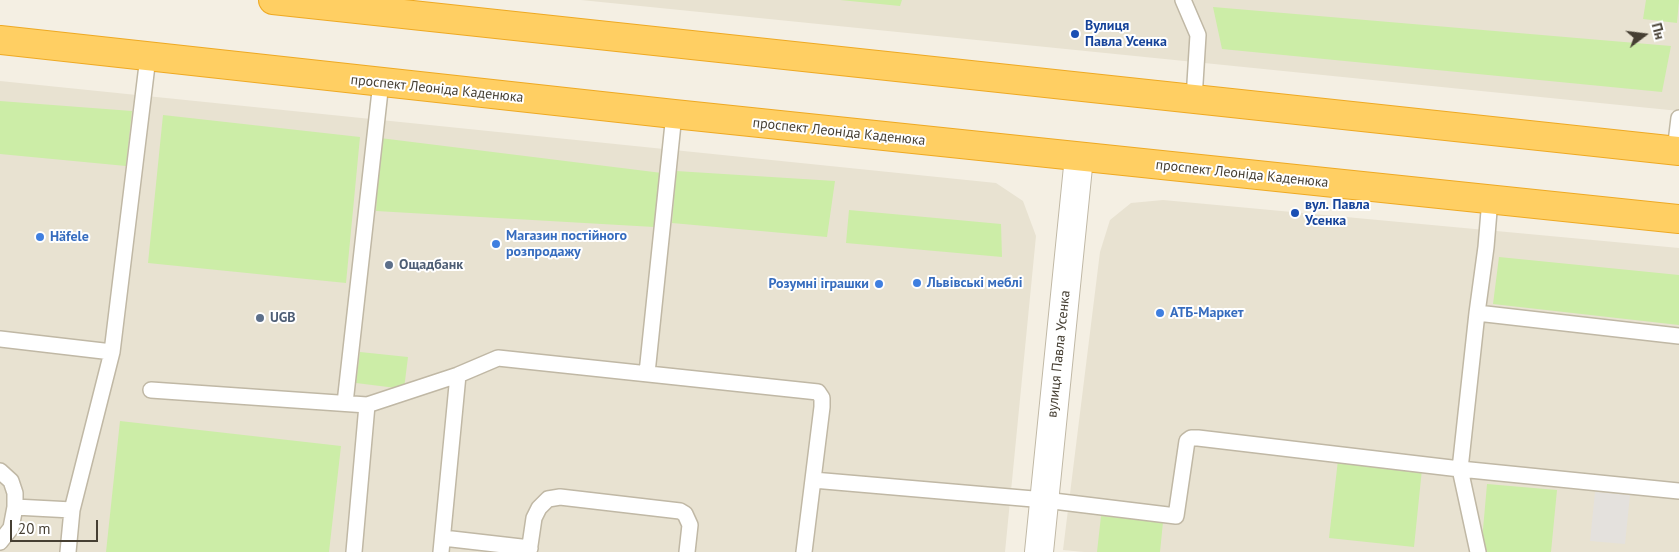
<!DOCTYPE html>
<html>
<head>
<meta charset="utf-8">
<style>
	body { margin:0 }
	#map { position:relative; width:1679px; height:552px; overflow:hidden; background:#f4efe3; font-family:"PT Sans",sans-serif }
	canvas { display:block }
	.north { position:absolute; left:1619px; top:10px; width:50px; height:50px; -webkit-text-stroke:4px #fff; paint-order:stroke; rotate:75deg; font-size:14px; font-weight:700; line-height:20px; text-align:center; color:#463f33 }
	.north::after { content:''; display:block; margin:auto; width:18px; height:22px; background:#463f33; clip-path:polygon(50% 0,100% 100%,50% 72%,0 100%) }
	.scale { position:absolute; left:10px; top:520px; width:88px; height:22px; box-sizing:border-box; border:2px solid #463f33; border-top:0; padding-left:6px; font-size:15px; line-height:18px; white-space:nowrap; color:#463f33; -webkit-text-stroke:4px #fff; paint-order:stroke }
</style>
</head>
<body>
<div id="map">
<canvas width="1679" height="552"></canvas>
<div class="north">Пн</div>
<div class="scale">20 m</div>
</div>
<script>
const context = document.querySelector('canvas').getContext('2d');
context.lineJoin = 'round';
function fill(path, color) { context.fillStyle = color; context.fill(path, 'evenodd'); }
const poly = rows => new Path2D(rows.map(r => 'M' + r).join(''));
function trace(path, color, width, dash) { context.strokeStyle = color; context.lineWidth = width; context.lineCap = dash ? 'butt' : 'round'; context.setLineDash(dash || []); context.stroke(path); }
function write(font, color, halo, rows, align = 'center') {
  context.font = font + ' "PT Sans",sans-serif'; context.lineWidth = 4; context.setLineDash([]); context.textBaseline = 'middle'; context.strokeStyle = halo; context.fillStyle = color; for (const [text, x, y, turn = 0] of rows) {
    context.save(); context.translate(x, y); context.rotate((+turn || 0) * Math.PI / 180); context.textAlign = isNaN(turn) ? turn : align; if (halo) context.strokeText(text, 0, 0); context.fillText(text, 0, 0); context.restore();
  }
}
fill(poly([
	[581,0,1679,0,1679,111],
	[0,81,996,183,1023,201,1036,236,1005,552,0,552],
	[1163,200,1679,248,1679,552,1084,552,1063,550,1100,252,1110,220,1131,203]
]), '#e8e2d1');
fill(poly([
	[840,0,902,0,900,6],
	[1646,0,1679,0,1677,23,1643,19],
	[1213,7,1671,46,1662,92,1222,49],
	[0,101,132,111,126,166,0,154],
	[163,115,360,137,346,283,148,263],
	[380,138,662,173,654,227,376,211],
	[676,171,835,181,827,237,672,223],
	[849,210,1001,224,1002,257,846,243],
	[1499,257,1679,275,1679,325,1493,304],
	[360,352,408,357,404,389,356,383],
	[120,421,341,446,329,552,106,552],
	[1338,460,1422,469,1414,547,1329,538],
	[1487,484,1557,490,1551,552,1481,552],
	[1101,516,1163,522,1160,552,1097,552]
]), '#cceda7');
fill(poly([
	[1595,492,1630,495,1625,544,1590,541]
]), '#e4e1dd');
const lane = poly([
	[1183,0,1198,35,1194,99],
	[1675,151,1679,118],
	[1477,313,1679,336],
	[0,339,112,352],
	[647,373,674,114],
	[151,390,367,405,458,375,498,358,818,392,822,398,822,407,804,552],
	[345,403,381,82],
	[0,471,11,481,15,493,15,507],
	[813,480,1045,500,1176,516,1187,441,1191,438,1198,438,1460,469,1679,491],
	[443,538,530,548],
	[0,542,11,528,15,507,72,510],
	[68,552,72,510,112,352,148,57],
	[354,552,367,405],
	[441,552,458,375],
	[529,552,534,518,539,508,548,499,560,497,680,511,685,514,690,525,687,552],
	[1478,552,1460,469,1477,313,1486,247,1490,199]
]);
const street = poly([
	[1039,552,1079,157]
]);
const highway = poly([
	[273,0,1679,151],
	[0,40,674,114,1679,219]
]);
trace(lane, '#c0b8a5', 18);
trace(street, '#c0b8a5', 30);
trace(highway, '#eea923', 30);
trace(lane, '#fff', 15);
trace(street, '#fff', 28);
trace(highway, '#ffcf63', 28);
for (const [x, y, r, color] of [
	[1075,34,5,"#1a4fb4"],
	[1295,213,5,"#1a4fb4"],
	[40,237,5,"#3f7fe0"],
	[496,244,5,"#3f7fe0"],
	[389,265,5,"#5c6f8a"],
	[917,283,5,"#3f7fe0"],
	[879,284,5,"#3f7fe0"],
	[1160,313,5,"#3f7fe0"],
	[260,318,5,"#5c6f8a"]
]) { const dot = new Path2D(); dot.arc(x, y, r, 0, 2 * Math.PI); context.fillStyle = color; context.fill(dot); trace(dot, '#fff', 2); }
write('bold 14px', '#164399', '#fff', [
	["Вулиця",1085,26],
	["Павла Усенка",1085,42],
	["вул. Павла",1305,205],
	["Усенка",1305,221]
], 'left');
write('14px', '#463f33', '#fff', [
	["проспект Леоніда Каденюка",437,89,6],
	["проспект Леоніда Каденюка",839,132,6],
	["проспект Леоніда Каденюка",1242,174,6],
	["вулиця Павла Усенка",1059,354,-84]
]);
write('bold 14px', '#366cbe', '#fff', [
	["Магазин постійного",506,236],
	["розпродажу",506,252],
	["Häfele",50,237],
	["Львівські меблі",927,283],
	["Розумні іграшки",869,284,"right"],
	["АТБ-Маркет",1170,313]
], 'left');
write('bold 14px', '#4e5e75', '#fff', [
	["Ощадбанк",399,265],
	["UGB",270,318]
], 'left');
</script>
</body>
</html>
